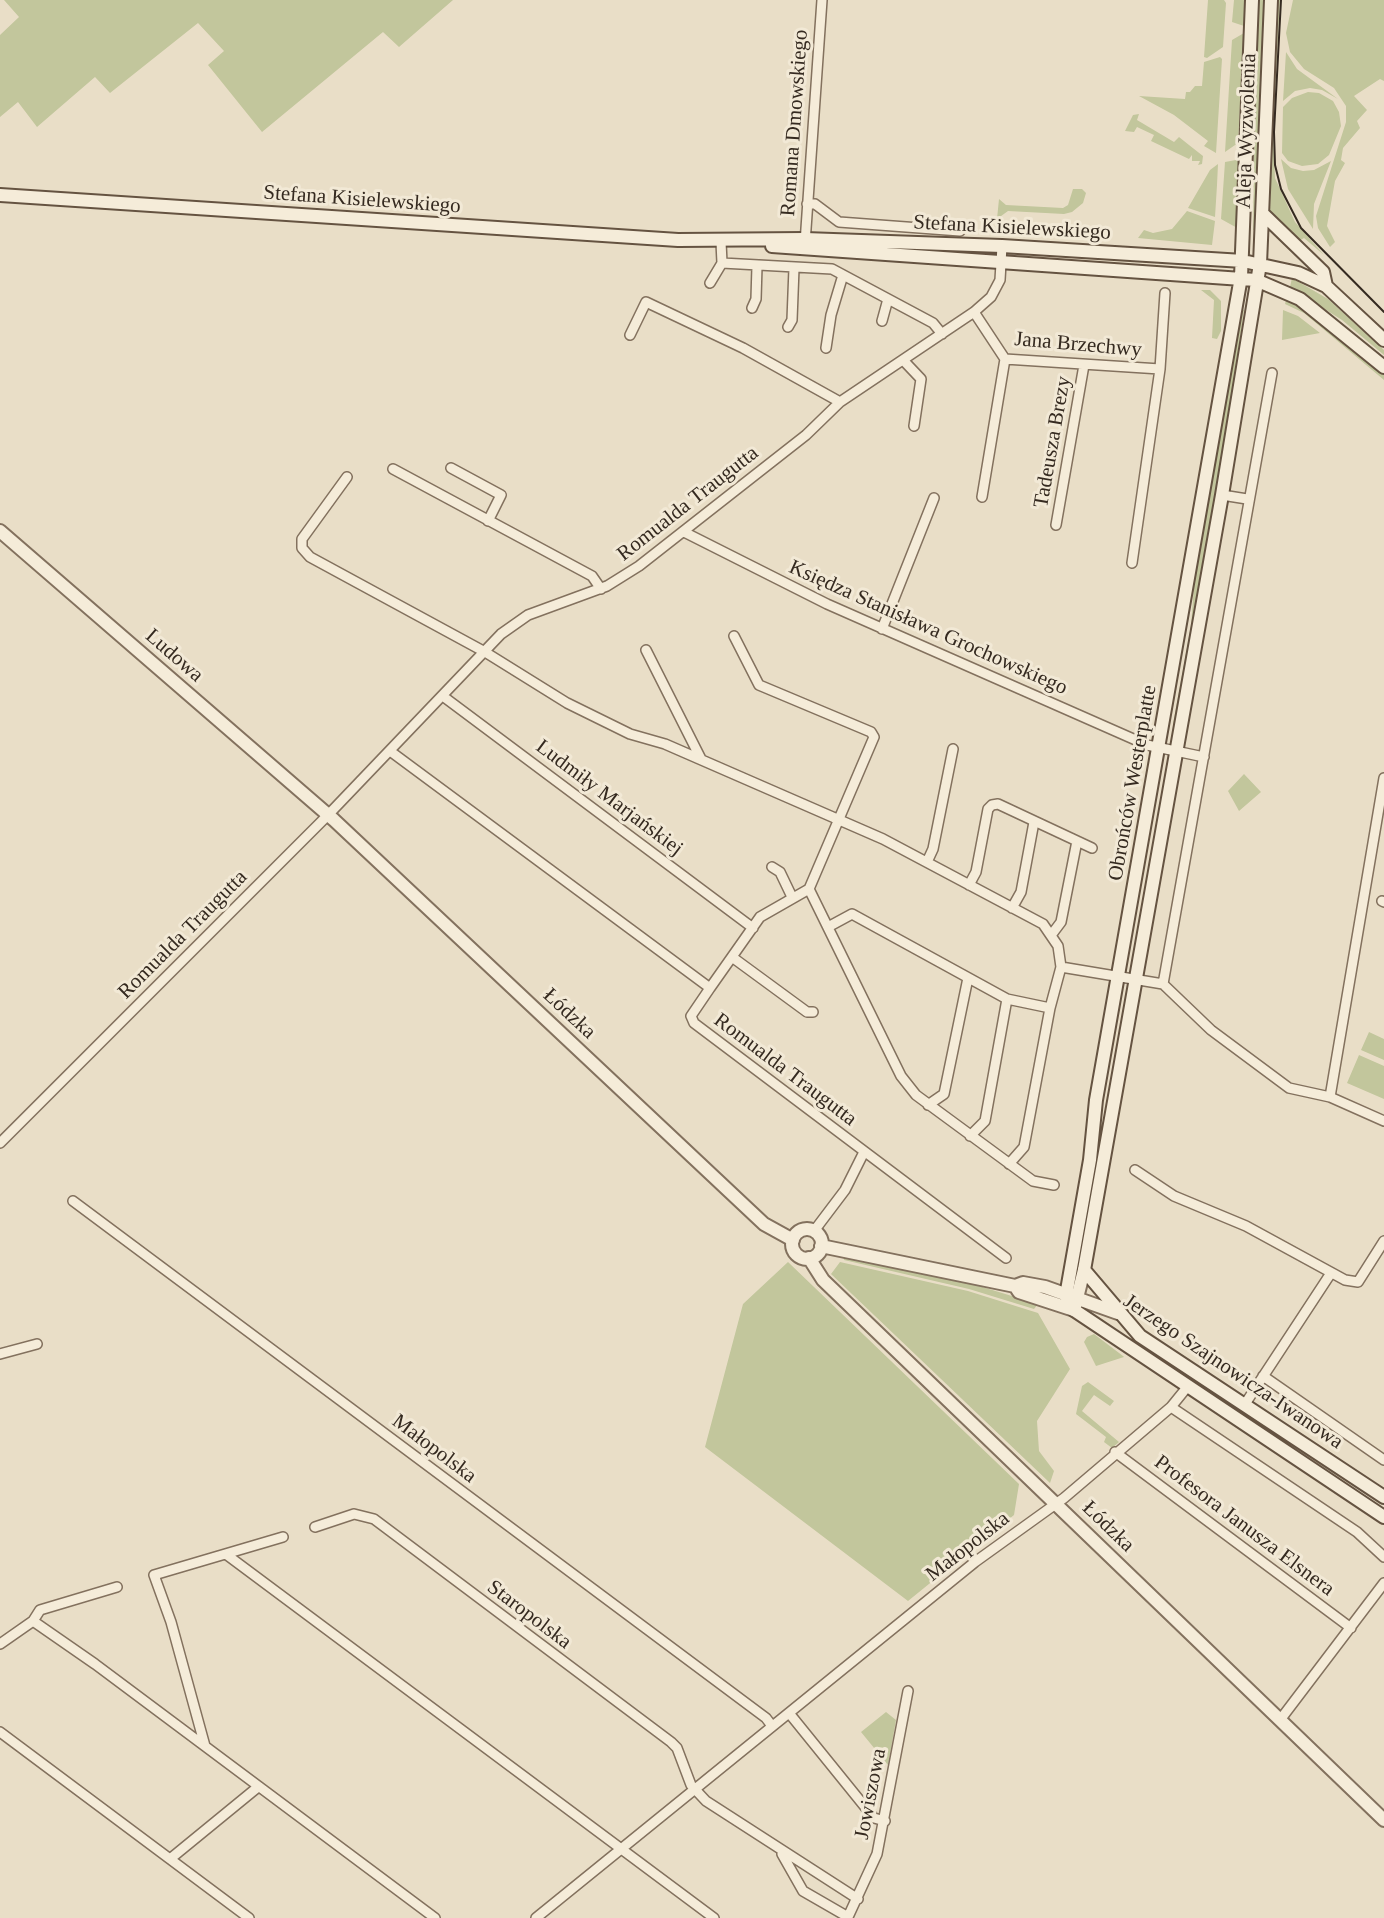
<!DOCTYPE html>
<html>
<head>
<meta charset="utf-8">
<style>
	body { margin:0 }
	canvas { display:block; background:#e9dec7 }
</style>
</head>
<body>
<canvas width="1384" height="1918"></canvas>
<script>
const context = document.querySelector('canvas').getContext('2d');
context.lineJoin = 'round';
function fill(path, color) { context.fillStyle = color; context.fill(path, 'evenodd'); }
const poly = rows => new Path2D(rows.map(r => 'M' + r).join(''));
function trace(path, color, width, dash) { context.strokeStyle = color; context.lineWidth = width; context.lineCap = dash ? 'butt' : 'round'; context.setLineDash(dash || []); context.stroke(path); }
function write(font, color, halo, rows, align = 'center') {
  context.font = font + ' "Times New Roman",serif'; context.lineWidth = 6; context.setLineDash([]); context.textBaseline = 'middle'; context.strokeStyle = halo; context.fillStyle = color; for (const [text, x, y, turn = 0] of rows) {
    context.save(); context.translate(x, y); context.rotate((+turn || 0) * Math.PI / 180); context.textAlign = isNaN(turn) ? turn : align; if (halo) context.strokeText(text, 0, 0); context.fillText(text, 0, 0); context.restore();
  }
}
fill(poly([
	[4,0,453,0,399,47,383,32,262,132,208,65,224,51,198,23,110,93,95,77,37,127,18,102,0,117,0,35,19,17],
	[1208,0,1224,0,1226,3,1223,47,1207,58,1204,57],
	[1234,0,1246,0,1244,26,1232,22],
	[1256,0,1263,0,1264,14,1258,230,1253,230],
	[1275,0,1280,0,1273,131,1275,178,1295,222,1324,255,1304,238,1296,243,1270,213],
	[1293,0,1384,0,1384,81,1380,79,1354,96,1367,110,1357,121,1360,128,1343,148,1341,160,1345,163,1335,181,1327,226,1335,242,1330,247,1318,228,1316,216,1346,122,1346,106,1334,88,1304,69,1290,52,1286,33],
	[1244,33,1238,143,1225,152,1232,40],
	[1286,52,1297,69,1338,99,1322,90,1310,88,1295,91,1283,101],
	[1220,57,1222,59,1216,153,1204,146,1208,141,1174,115,1139,96,1185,99,1186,92,1190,92,1195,86,1202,86,1204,62],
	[1308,92,1319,93,1333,101,1339,112,1341,126,1329,155,1318,164,1302,166,1288,161,1282,153,1283,107,1292,98],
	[1139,114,1137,120,1174,142,1179,137,1189,145,1203,156,1202,164,1198,165,1200,161,1192,161,1192,155,1189,159,1151,141,1154,135,1137,127,1134,132,1125,131,1133,115],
	[1281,159,1291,168,1303,171,1314,170,1331,161,1314,204,1313,229,1288,189],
	[1236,160,1240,162,1239,229,1221,219,1225,162],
	[1218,164,1217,185,1215,217,1188,208,1210,170],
	[1073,189,1082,189,1086,193,1083,203,1072,212,1064,214,1008,211,997,219,999,199,1006,205,1063,208,1068,205],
	[1187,211,1215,221,1212,245,1138,238,1144,230,1153,233,1172,229],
	[1292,278,1328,299,1384,350,1384,355,1342,320,1290,287],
	[1201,290,1210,290,1221,301,1221,331,1217,339,1212,338,1214,300],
	[1287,297,1324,322,1384,374,1384,380,1304,313,1285,304],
	[1240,309,1244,310,1226,439,1176,725,1173,724,1191,626,1194,585],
	[1283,310,1298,316,1320,333,1282,340],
	[1244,774,1261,792,1239,811,1228,791],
	[1369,1032,1384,1039,1384,1060,1361,1050],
	[1359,1055,1384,1066,1384,1099,1347,1083],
	[843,1254,953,1278,1038,1304,1034,1309,969,1289,844,1260],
	[788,1262,1019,1484,1014,1515,908,1601,705,1447,743,1304],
	[840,1262,968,1291,1038,1313,1070,1369,1037,1421,1039,1451,1054,1471,1050,1483,831,1274],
	[1094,1334,1123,1356,1124,1357,1096,1366,1084,1342,1087,1337],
	[1088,1382,1114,1401,1110,1406,1094,1395,1082,1411,1119,1442,1112,1448,1104,1442,1106,1437,1076,1414,1082,1386],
	[886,1712,896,1720,888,1765,861,1732]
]), '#c2c69c');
const minor = poly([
	[807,204,815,204,839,222,960,231],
	[721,242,722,263,832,269,933,323,942,334],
	[805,243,822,0],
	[710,283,722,263],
	[752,308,756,299,757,266],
	[974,312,1005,359,1160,369],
	[882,321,888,299],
	[788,327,792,320,794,268],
	[630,335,646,302,743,348,840,402],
	[826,348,831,315,843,275],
	[903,360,921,379,914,426],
	[451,468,501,495,488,521],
	[393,469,592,576,601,589],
	[347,477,302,539,302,548,310,557,485,652,567,703,630,734,665,744,883,839,1043,924,1058,946,1061,967,1163,984,1272,373],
	[1222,495,1247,499],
	[982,497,1005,359],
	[1056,525,1084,365],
	[684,532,827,604,1147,745,1204,757],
	[1132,563,1160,369,1165,293],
	[882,629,934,498],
	[646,650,701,759],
	[444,697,753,928],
	[390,751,710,988,691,1016,694,1023,1006,1258],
	[927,862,933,849,953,749],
	[772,867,780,872,792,897],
	[969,885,976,872,988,809,992,805,998,804,1092,848],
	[809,889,901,1076,916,1095,1033,1181,1054,1185],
	[1382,901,1384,902],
	[1012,908,1021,892,1034,822],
	[828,927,852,914,1007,999,1050,1008,1061,967],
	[1052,934,1061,922,1077,841],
	[732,957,807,1012,813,1012],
	[1163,984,1211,1030,1289,1088,1330,1097,1384,1121],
	[710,988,760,917,809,889,874,737,871,732,759,685,734,636],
	[1330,1097,1384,778],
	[928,1105,944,1094,968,978],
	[970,1136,985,1121,1007,999],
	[0,1143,328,815,501,634,528,615,607,586,639,566,806,435,840,402,974,312,991,297,1000,280,1002,246],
	[1009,1164,1024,1147,1050,1008],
	[1135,1170,1174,1196,1246,1226,1345,1280,1358,1282,1384,1241],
	[73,1201,766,1718,772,1726],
	[814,1231,845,1190,864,1152],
	[0,1354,37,1344],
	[1263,1376,1384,1460],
	[1245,1404,1331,1273],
	[1171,1407,1357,1532,1384,1557],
	[1115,1452,1351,1628],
	[315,1527,354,1514,374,1519,671,1742,677,1748,691,1785,706,1801,858,1899],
	[227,1555,714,1918],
	[33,1621,95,1664,435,1918],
	[0,1644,33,1621,40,1610,117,1587],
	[789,1713,874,1818,885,1821],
	[1280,1720,1384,1583],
	[0,1732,249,1918],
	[205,1746,171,1622,154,1575,283,1537],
	[782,1854,803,1891,848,1917,877,1854,908,1691],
	[170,1859,258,1787],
	[536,1918,975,1562,1064,1498,1171,1407,1188,1386]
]);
const tertiary = poly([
	[0,531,334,820,764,1224,793,1240],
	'792 1244a15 15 0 1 1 30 0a15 15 0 1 1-30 0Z',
	[821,1246,1015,1286,1023,1283,1045,1287,1118,1313],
	[809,1258,823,1280,1384,1820],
	[1015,1286,1019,1292,1074,1310,1084,1270]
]);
const secondary = poly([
	[1252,0,1241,277,1096,1100,1090,1160,1066,1296,1074,1310,1384,1517],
	[1271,0,1260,264,1222,495,1084,1270,1140,1336,1384,1497],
	[0,195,678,240,805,239,1002,246,1243,261,1298,273,1326,286,1384,340],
	[1263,214,1323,272,1326,286],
	[772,246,1256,280,1300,299,1384,367]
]);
trace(minor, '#83715e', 12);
trace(tertiary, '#83715e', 16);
trace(secondary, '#655341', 16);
trace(minor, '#f5ecd9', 9);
trace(tertiary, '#f5ecd9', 12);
trace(secondary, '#f5ecd9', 12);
trace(poly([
	[1281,0,1274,132,1275,165,1281,189,1301,228,1384,312]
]), '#352a20', 2);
write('21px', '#352a20', '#f2e9d6', [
	["Romana Dmowskiego",795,123,-86],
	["Aleja Wyzwolenia",1247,131,-88],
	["Stefana Kisielewskiego",362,200,4],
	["Stefana Kisielewskiego",1012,228,3],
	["Jana Brzechwy",1078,345,5],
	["Tadeusza Brezy",1053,442,-80],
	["Romualda Traugutta",688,504,-38],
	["Księdza Stanisława Grochowskiego",928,628,24],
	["Ludowa",174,656,41],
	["Obrońców Westerplatte",1133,783,-80],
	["Ludmiły Marjańskiej",609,798,37],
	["Romualda Traugutta",183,935,-45],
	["Łódzka",569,1014,43],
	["Romualda Traugutta",785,1070,37],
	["Jerzego Szajnowicza-Iwanowa",1233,1372,34],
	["Małopolska",434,1449,37],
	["Profesora Janusza Elsnera",1244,1526,37],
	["Łódzka",1108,1527,44],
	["Małopolska",968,1547,-38],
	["Staropolska",529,1615,37],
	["Jowiszowa",871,1794,-79]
]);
</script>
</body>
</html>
